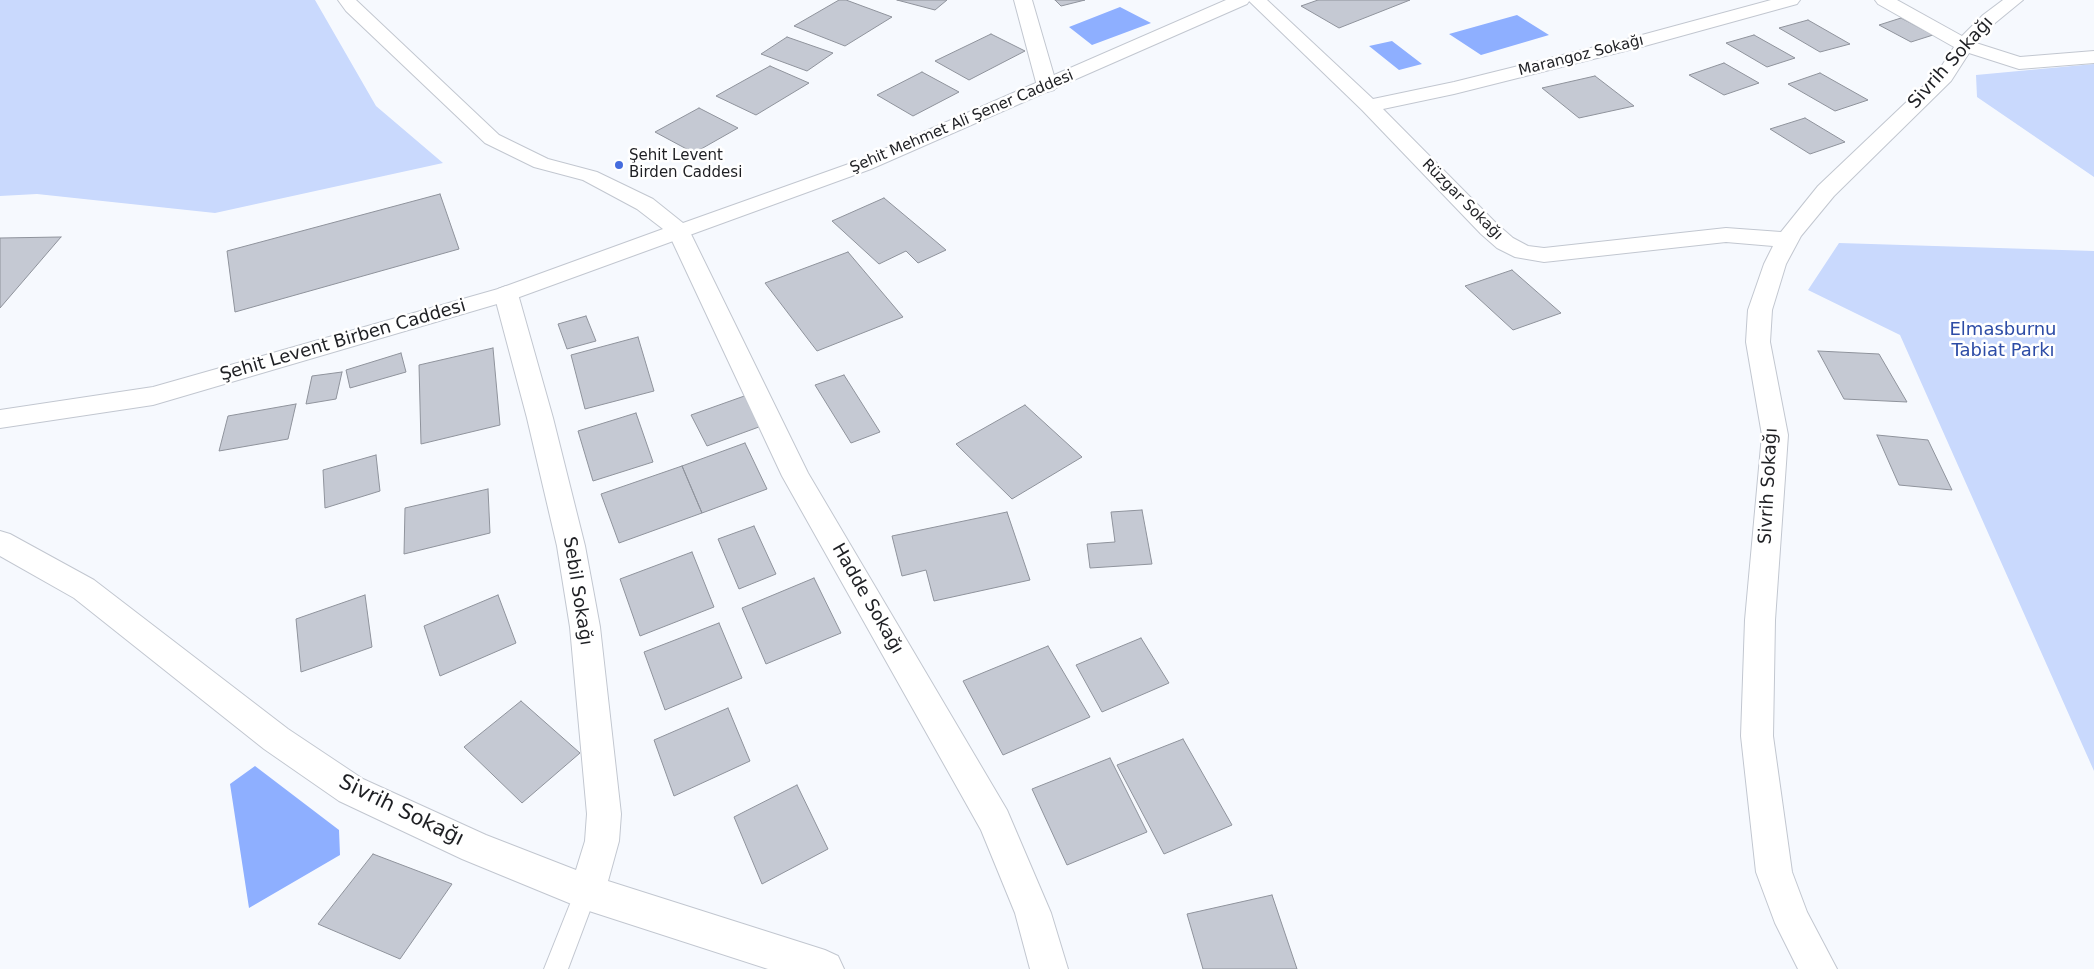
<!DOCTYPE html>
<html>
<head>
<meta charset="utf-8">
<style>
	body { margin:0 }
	canvas { display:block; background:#f6f9fe }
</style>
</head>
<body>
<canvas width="2094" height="969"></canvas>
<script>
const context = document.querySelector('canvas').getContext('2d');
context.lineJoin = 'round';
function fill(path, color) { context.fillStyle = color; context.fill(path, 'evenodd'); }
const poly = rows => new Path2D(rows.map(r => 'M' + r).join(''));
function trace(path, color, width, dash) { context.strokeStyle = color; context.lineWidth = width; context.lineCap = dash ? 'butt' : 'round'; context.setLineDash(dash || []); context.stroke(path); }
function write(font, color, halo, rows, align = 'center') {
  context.font = font + ' "DejaVu Sans",sans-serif'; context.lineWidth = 5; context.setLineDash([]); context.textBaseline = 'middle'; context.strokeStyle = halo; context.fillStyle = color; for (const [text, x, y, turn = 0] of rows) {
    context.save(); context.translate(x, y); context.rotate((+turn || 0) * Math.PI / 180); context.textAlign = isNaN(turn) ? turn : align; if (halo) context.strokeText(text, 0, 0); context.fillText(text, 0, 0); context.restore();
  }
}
fill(poly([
	[0,0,315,0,376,106,443,163,215,213,37,194,0,196],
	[2094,64,2094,177,1977,97,1976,75],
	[1839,243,2094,251,2094,771,1900,335,1808,290]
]), '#c9d9fd');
fill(poly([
	[1120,7,1151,23,1092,45,1069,27],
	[1517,15,1549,35,1481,55,1449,34],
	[1392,41,1422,64,1399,70,1369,46],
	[255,766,339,830,340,855,249,908,230,784]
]), '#8eafff');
const building = poly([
	[839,0,846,0,892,17,845,46,794,26,839,0],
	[897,0,947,0,935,10,897,0],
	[1055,0,1085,0,1061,6,1055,0],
	[1318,0,1410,0,1339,28,1301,6,1318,0],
	[1901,18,1933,35,1911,42,1879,25,1901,18],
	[1808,20,1850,44,1820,52,1779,28,1808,20],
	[991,34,1025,51,969,80,935,61,991,34],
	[1754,35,1795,58,1767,67,1726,43,1754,35],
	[787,37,833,53,807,71,761,54,787,37],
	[1724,63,1759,83,1724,95,1689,75,1724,63],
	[770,66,809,83,756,115,716,96,770,66],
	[922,72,959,92,913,116,877,95,922,72],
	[1820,73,1868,100,1835,111,1788,84,1820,73],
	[1595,76,1634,106,1579,118,1542,88,1595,76],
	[699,108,738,128,694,153,655,132,699,108],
	[1805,118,1845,142,1810,154,1770,129,1805,118],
	[440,194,459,249,235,312,227,251,440,194],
	[884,198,933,239,946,250,918,263,906,251,879,264,832,221,884,198],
	[61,237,0,308,0,238,61,237],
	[848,252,903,317,817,351,765,283,848,252],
	[1512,270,1561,313,1513,330,1465,286,1512,270],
	[586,316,596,341,567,349,558,324,586,316],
	[638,337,654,391,585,409,571,355,638,337],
	[493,348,500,425,421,444,419,365,493,348],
	[1818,351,1879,354,1907,402,1844,399,1818,351],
	[401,353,406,372,350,388,346,370,401,353],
	[342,372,336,399,306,404,312,376,342,372],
	[844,375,880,432,851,443,815,385,844,375],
	[750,394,767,424,707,446,691,415,750,394],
	[296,404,288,439,219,451,228,416,296,404],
	[1025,405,1082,457,1012,499,956,444,1025,405],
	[636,413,653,462,593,481,578,431,636,413],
	[1877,435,1928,440,1952,490,1899,485,1877,435],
	[745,443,767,489,702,513,682,466,745,443],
	[376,455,380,491,325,508,323,470,376,455],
	[682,466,702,513,619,543,601,494,682,466],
	[488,489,490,533,404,554,405,508,488,489],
	[1142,510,1152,564,1090,568,1087,544,1115,542,1111,512,1142,510],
	[1007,512,1030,580,934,601,926,570,902,576,892,536,1007,512],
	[754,526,776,574,739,589,718,539,754,526],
	[692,552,714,607,640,636,620,579,692,552],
	[814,578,841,633,766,664,742,608,814,578],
	[365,595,372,647,301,672,296,619,365,595],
	[498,595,516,643,440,676,424,626,498,595],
	[719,623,742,678,665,710,644,652,719,623],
	[1141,638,1169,683,1102,712,1076,665,1141,638],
	[1048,646,1090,717,1003,755,963,681,1048,646],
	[521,701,580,753,522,803,464,747,521,701],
	[728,708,750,761,674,796,654,740,728,708],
	[1183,739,1232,825,1164,854,1117,765,1183,739],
	[1110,758,1147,832,1067,865,1032,789,1110,758],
	[797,785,828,849,762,884,734,817,797,785],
	[373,854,452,884,400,959,318,924,373,854],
	[1272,895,1297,969,1203,969,1187,914,1272,895]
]);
fill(building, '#c5c9d3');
trace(building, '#8f939c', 1);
const lane = poly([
	[586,881,594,884,597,892,568,969,544,969,578,884,586,881]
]);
const street = poly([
	[1014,0,1032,0,1057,86,1054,90,1047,92,1040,90,1037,86,1014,0],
	[1248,0,1267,0,1373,99,1454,82,1627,39,1771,0,1800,0,1797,4,1641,47,1454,94,1383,109,1497,224,1513,238,1528,246,1544,248,1726,228,1781,232,1818,186,1937,73,1954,47,1878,4,1875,0,1897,0,1962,36,1983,15,2003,0,2023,0,1995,23,1976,43,2020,57,2094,51,2094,63,2019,69,1969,53,1951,81,1834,196,1801,236,1786,264,1772,310,1770,342,1788,435,1775,620,1773,736,1792,872,1807,912,1837,969,1798,969,1775,923,1756,872,1741,736,1745,620,1762,435,1746,342,1748,310,1764,264,1773,246,1726,242,1544,262,1515,257,1497,248,1481,234,1362,110,1248,0],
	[678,223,686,225,689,230,808,473,1007,810,1051,913,1068,969,1030,969,1015,913,981,830,782,476,667,230,670,225,678,223],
	[506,286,514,289,518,294,553,418,585,546,600,627,621,814,619,841,608,881,825,950,838,956,844,969,768,969,586,910,462,859,339,801,264,749,74,598,0,556,0,531,10,534,94,580,288,729,363,779,486,835,576,870,585,841,587,814,570,627,557,546,527,418,494,294,498,289,506,286]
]);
const secondary = poly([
	[338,0,356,0,499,135,548,159,597,172,653,199,683,223,857,161,1226,0,1250,0,1247,4,871,169,514,299,153,405,0,428,0,410,153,387,498,289,663,229,637,209,583,180,534,167,485,143,346,11,338,0]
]);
trace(lane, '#c2c7d0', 2);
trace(street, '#c2c7d0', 2);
trace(secondary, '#c2c7d0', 2);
fill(lane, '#fff');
fill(street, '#fff');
fill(secondary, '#fff');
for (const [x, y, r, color] of [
	[619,165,5,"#456cde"]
]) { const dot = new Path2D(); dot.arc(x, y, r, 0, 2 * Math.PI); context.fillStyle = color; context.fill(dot); trace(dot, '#fff', 2); }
write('15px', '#1e1f23', '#fff', [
	["Marangoz Sokağı",1581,56,-14],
	["Şehit Mehmet Ali Şener Caddesi",962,122,-23],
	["Rüzgar Sokağı",1462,200,45]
]);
write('15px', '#1e1f23', '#fff', [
	["Şehit Levent",629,156],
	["Birden Caddesi",629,173]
], 'left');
write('18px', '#1e1f23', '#fff', [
	["Sivrih Sokağı",1951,63,-48],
	["Şehit Levent Birben Caddesi",343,341,-16],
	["Sivrih Sokağı",1769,486,-87],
	["Sebil Sokağı",577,591,81],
	["Hadde Sokağı",867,599,60]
]);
write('18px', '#2d4ca6', '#fff', [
	["Elmasburnu",2003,330],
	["Tabiat Parkı",2003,351]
]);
write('21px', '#1e1f23', '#fff', [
	["Sivrih Sokağı",401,811,26]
]);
</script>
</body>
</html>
